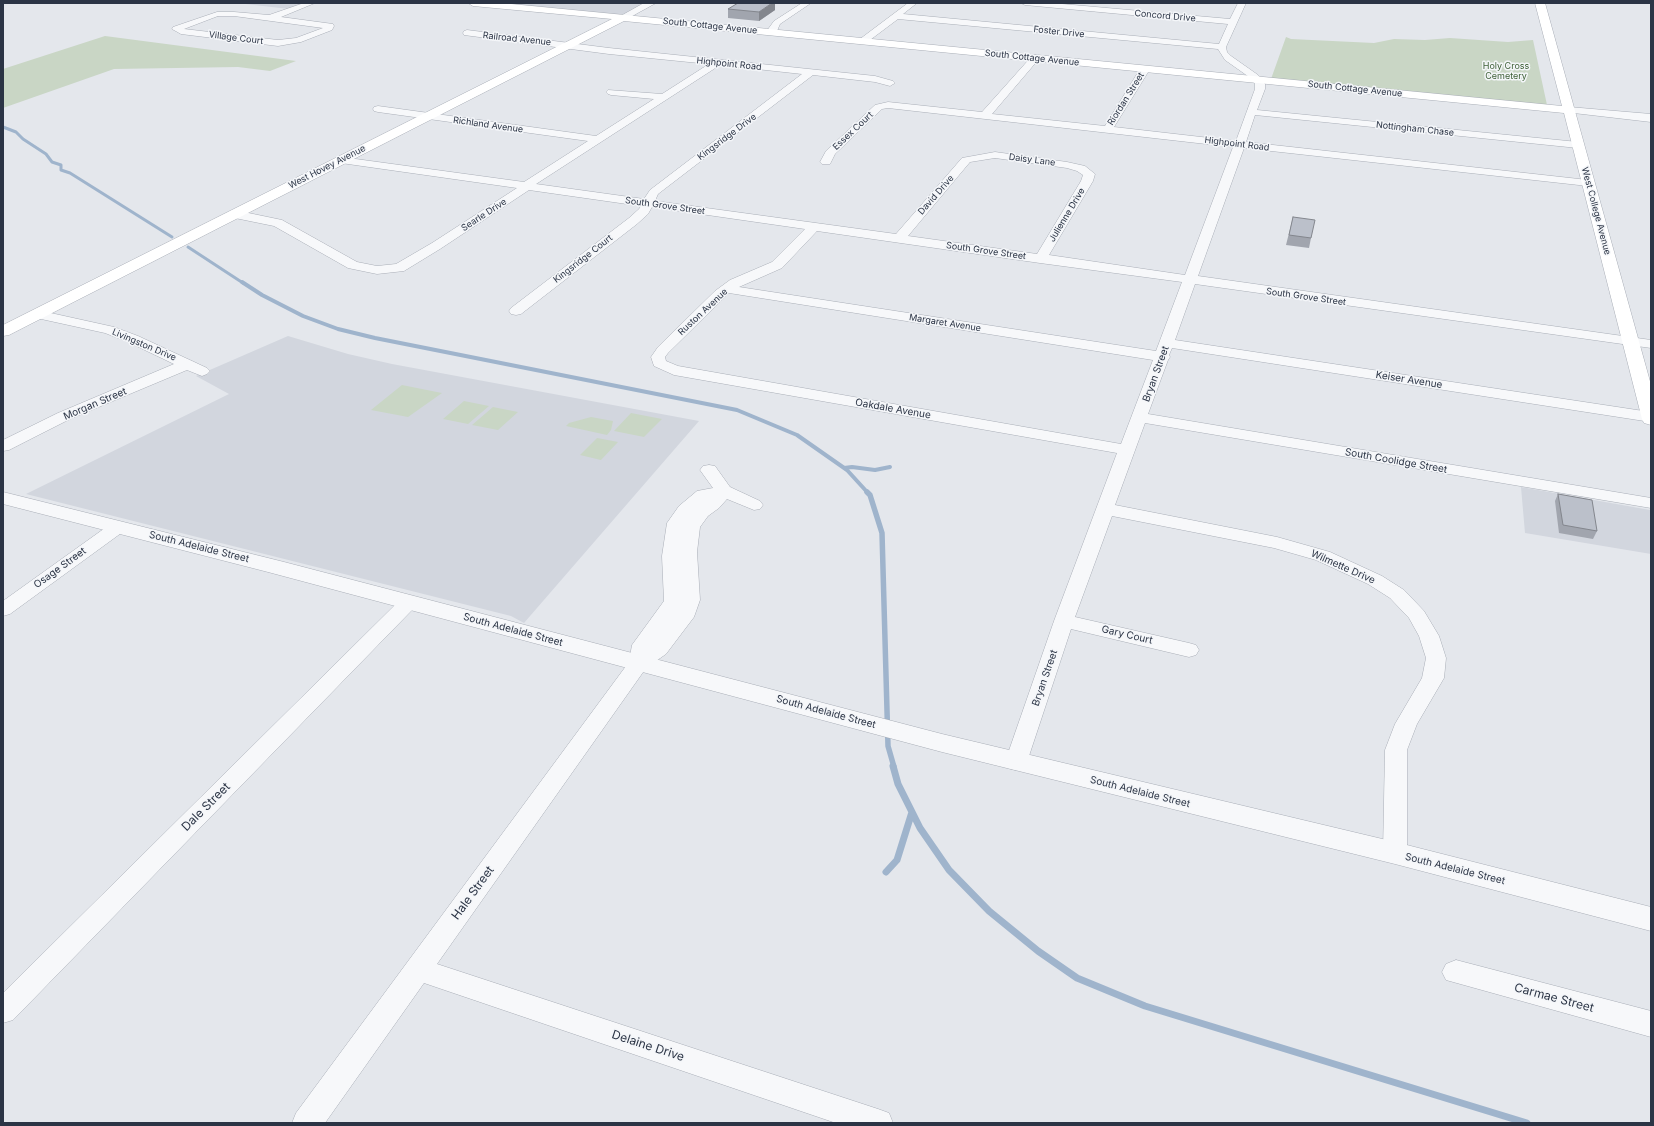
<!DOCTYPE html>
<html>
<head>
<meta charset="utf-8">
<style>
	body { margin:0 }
	#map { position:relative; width:1654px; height:1126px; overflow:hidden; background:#e4e7ec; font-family:Inter,sans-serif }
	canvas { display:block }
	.frame { position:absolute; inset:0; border:4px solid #2b3445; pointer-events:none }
</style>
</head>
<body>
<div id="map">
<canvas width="1654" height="1126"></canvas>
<div class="frame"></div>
</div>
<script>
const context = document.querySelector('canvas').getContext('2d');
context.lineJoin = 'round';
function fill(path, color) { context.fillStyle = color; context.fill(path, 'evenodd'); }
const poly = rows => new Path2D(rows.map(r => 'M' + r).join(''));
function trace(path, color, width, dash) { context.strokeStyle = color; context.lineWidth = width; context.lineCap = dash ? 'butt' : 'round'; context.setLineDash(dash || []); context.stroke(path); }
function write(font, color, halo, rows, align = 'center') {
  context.font = font + ' Inter,sans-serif'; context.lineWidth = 3; context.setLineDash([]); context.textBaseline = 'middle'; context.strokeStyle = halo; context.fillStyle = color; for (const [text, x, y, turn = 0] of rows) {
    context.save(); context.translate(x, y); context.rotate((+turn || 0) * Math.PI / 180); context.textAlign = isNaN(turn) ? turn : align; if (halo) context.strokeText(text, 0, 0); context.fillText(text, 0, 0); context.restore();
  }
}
fill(poly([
	[237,3,306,3,289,9],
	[493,3,646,3,625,14,616,15],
	[288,336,348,354,392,364,699,421,524,623,511,616,26,494,229,394,196,376],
	[1521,487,1650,510,1651,510,1651,554,1525,533]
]), '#d2d6de');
fill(poly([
	[105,36,296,61,270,71,238,67,114,69,3,108,3,69],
	[1286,37,1291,39,1374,43,1394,39,1425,40,1450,38,1508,42,1533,40,1547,105,1271,79],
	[402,385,442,393,408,417,371,410],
	[464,401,489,406,468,424,443,419],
	[493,407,518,412,498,430,472,425],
	[631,413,662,419,644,437,614,431],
	[591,417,613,421,611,430,607,435,566,426,569,423],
	[597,438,618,442,601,460,580,455]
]), '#c9d6c5');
trace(poly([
	[3,127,16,132,23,139,46,154,52,162,61,165,61,170,70,173,172,237],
	[188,247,243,283]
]), '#9fb4cc', 3);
trace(poly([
	[242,282,262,295,303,316,338,329,375,338,737,410,797,435,847,470,868,493],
	[844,468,852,467,875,470,890,467]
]), '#9fb4cc', 4);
trace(poly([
	[867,492,870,495,882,533,888,746,894,767]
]), '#9fb4cc', 5.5);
trace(poly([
	[893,766,898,784,920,828,949,870,989,911,1038,951,1077,978,1145,1006,1527,1123],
	[886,872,897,860,912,812]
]), '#9fb4cc', 7);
const minor = poly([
	[304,3,315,3,281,17,333,24,334,26,332,30,301,42,278,46,181,34,172,29,173,27,217,12,234,12,269,15,304,3],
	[218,16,234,16,323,28,296,38,278,40,184,29,218,16],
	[802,3,811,3,780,24,777,31,773,34,767,34,766,32,774,21,802,3],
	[908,3,917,3,903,14,1219,44,1228,24,1025,5,1021,3,1051,3,1230,19,1238,3,1246,3,1226,47,1227,52,1231,56,1258,75,1265,84,1265,89,1257,110,1578,142,1583,145,1578,148,1255,115,1246,142,1588,180,1592,181,1594,183,1592,185,1588,186,1244,148,1198,276,1651,340,1651,348,1195,284,1175,340,1650,412,1651,422,1172,348,1169,355,1170,357,1168,360,1148,414,1651,498,1651,508,1145,423,1115,505,1277,537,1330,552,1382,576,1404,590,1424,611,1439,636,1446,658,1444,678,1417,724,1407,750,1407,853,1404,860,1395,863,1386,860,1383,853,1385,750,1395,724,1422,678,1426,658,1419,636,1409,618,1390,598,1368,584,1316,560,1274,548,1112,516,1075,617,1189,643,1196,645,1199,650,1196,655,1189,657,1071,629,1027,762,1024,768,1016,770,1008,768,1005,762,1054,621,1117,453,674,375,654,366,651,357,658,347,715,291,730,280,772,262,805,229,652,207,648,214,637,224,521,314,516,315,511,314,509,311,511,308,629,218,639,209,641,206,529,190,440,249,404,271,377,274,348,268,274,226,230,217,228,214,230,211,234,210,282,220,357,262,377,266,396,264,432,243,517,188,341,163,337,162,335,160,337,158,341,157,524,182,588,141,378,112,374,111,373,109,374,107,378,106,596,136,654,99,611,95,608,94,606,92,608,90,662,94,709,64,609,54,464,35,463,33,464,31,467,30,609,48,875,76,893,81,895,83,890,86,875,82,813,75,658,194,655,201,896,234,962,158,995,152,1067,162,1085,166,1095,174,1093,181,1049,255,1185,275,1233,147,888,108,882,109,835,154,830,164,822,164,820,162,826,151,875,105,888,102,982,112,1032,56,1035,55,1038,56,1039,58,1038,60,992,114,1105,126,1140,69,1145,66,1150,69,1114,127,1236,141,1255,89,1255,84,1252,79,1225,60,1218,49,898,19,866,43,860,43,859,41,860,39,908,3],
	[720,65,802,74,650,190,644,199,536,184,720,65],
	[995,158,1067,168,1077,171,1083,175,1081,181,1037,254,908,236,970,162,995,158],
	[817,231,1040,263,1182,282,1156,351,739,287,782,268,817,231],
	[729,293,1153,360,1121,444,678,366,666,361,665,357,668,353,729,293],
	[37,310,114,327,138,336,192,361,207,368,210,371,207,374,202,376,187,370,70,419,9,450,3,451,3,440,58,413,174,364,128,342,105,333,32,317,30,314,32,311,37,310],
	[709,465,715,466,730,487,760,501,763,505,760,509,754,510,727,499,719,508,708,516,700,527,697,552,700,600,694,617,666,654,646,668,437,964,878,1109,889,1113,893,1123,836,1123,424,983,325,1123,292,1123,296,1113,629,662,632,645,664,601,662,556,667,523,679,506,697,491,713,488,700,470,703,466,709,465],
	[118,522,124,523,127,527,124,531,10,614,3,616,3,601,112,523,118,522],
	[408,597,415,599,418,603,415,607,13,1020,3,1023,3,993,401,599,408,597],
	[1456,960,1651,1011,1651,1037,1446,980,1442,972,1446,964,1456,960]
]);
const tertiary = poly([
	[644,3,656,3,625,20,622,21,617,18,644,3],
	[1569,107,1651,114,1651,122,1565,112,1563,110,1565,108,1569,107],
	[3,492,284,562,942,734,1395,842,1651,907,1651,931,1395,864,942,752,268,572,3,504,3,492]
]);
const secondary = poly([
	[468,3,501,3,1562,106,1535,3,1545,3,1651,385,1651,425,1644,423,1642,419,1564,113,624,21,9,335,3,336,3,325,612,19,473,6,468,3]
]);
trace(minor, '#a9aeb7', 1);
trace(tertiary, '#a9aeb7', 1);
trace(secondary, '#a9aeb7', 1);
fill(minor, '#f7f8fa');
fill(tertiary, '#f7f8fa');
fill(secondary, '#fff');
fill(poly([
	[728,9,775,10,759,21,728,18],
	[1293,217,1311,238,1309,248,1286,245],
	[1558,494,1597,531,1593,539,1559,533,1555,501]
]), '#a1a5ae');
fill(poly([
	[772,3,775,3,775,10,759,21,759,12]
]), '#83868d');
const building = poly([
	[738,3,772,3,759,12,728,9,738,3],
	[1293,217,1315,220,1311,238,1289,235,1293,217],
	[1558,494,1592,500,1597,531,1563,525,1558,494]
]);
fill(building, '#bbc0ca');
trace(building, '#83868d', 1);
write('9px', '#2b3445', '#f4f6f9', [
	["Concord Drive",1165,16,5],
	["South Cottage Avenue",710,26,6],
	["Foster Drive",1059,32,6],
	["Village Court",236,38,7],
	["Railroad Avenue",517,39,6],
	["South Cottage Avenue",1032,58,6],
	["Highpoint Road",729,64,6],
	["South Cottage Avenue",1355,89,6],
	["Riordan Street",1126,99,-58],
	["Richland Avenue",488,125,8],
	["Nottingham Chase",1415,129,6],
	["Essex Court",853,131,-43],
	["Kingsridge Drive",727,137,-37],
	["Highpoint Road",1237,144,7],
	["Daisy Lane",1032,160,7],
	["West Hovey Avenue",327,167,-27],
	["David Drive",936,195,-49],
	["South Grove Street",665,206,8],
	["West College Avenue",1596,211,75],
	["Searle Drive",484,215,-33],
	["Julienne Drive",1067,215,-59],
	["South Grove Street",986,251,8],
	["Kingsridge Court",583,259,-38],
	["South Grove Street",1306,297,8],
	["Ruston Avenue",703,312,-43],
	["Margaret Avenue",945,323,9],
	["Livingston Drive",144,345,23]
]);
write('9px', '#3f6138', '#f4f6f9', [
	["Holy Cross",1506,66],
	["Cemetery",1506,76]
]);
write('10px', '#2b3445', '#f4f6f9', [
	["Bryan Street",1156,374,-70],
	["Keiser Avenue",1409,380,9],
	["Morgan Street",95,404,-23],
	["Oakdale Avenue",893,409,10],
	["South Coolidge Street",1396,461,10],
	["South Adelaide Street",199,547,14],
	["Wilmette Drive",1343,567,24],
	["Osage Street",60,568,-36],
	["South Adelaide Street",513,630,15],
	["Gary Court",1127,635,13],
	["Bryan Street",1045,678,-71],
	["South Adelaide Street",826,712,15],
	["South Adelaide Street",1140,792,14],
	["South Adelaide Street",1455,869,14]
]);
write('12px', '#2b3445', '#f4f6f9', [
	["Dale Street",206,807,-45],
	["Hale Street",473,893,-54],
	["Carmae Street",1554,998,15],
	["Delaine Drive",648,1046,18]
]);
</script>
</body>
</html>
